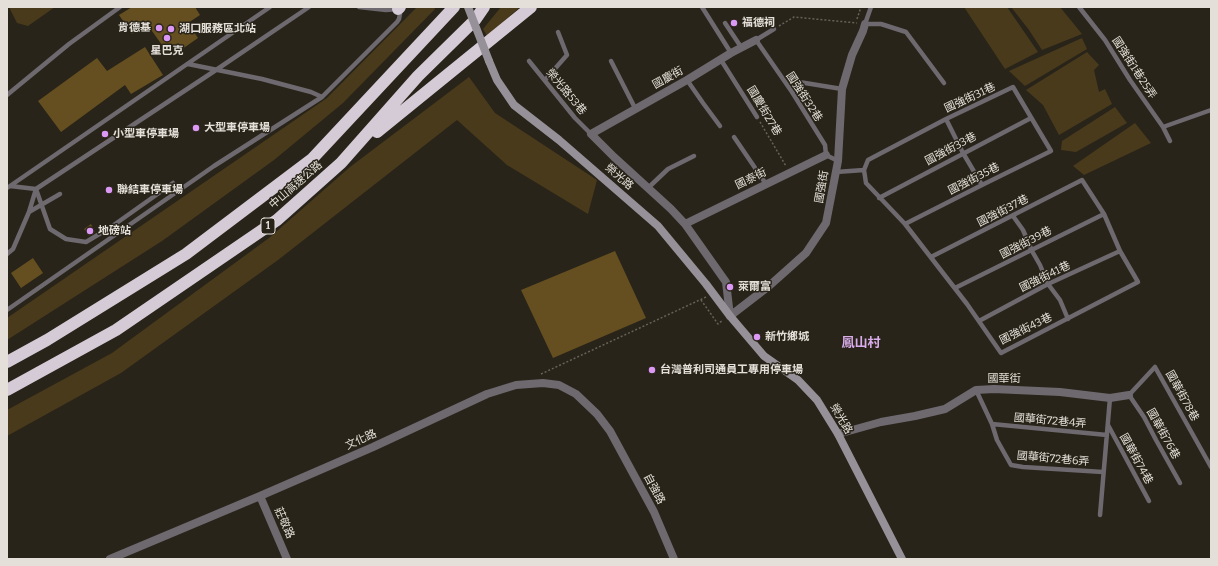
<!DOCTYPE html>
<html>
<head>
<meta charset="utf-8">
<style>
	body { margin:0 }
	#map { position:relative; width:1218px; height:566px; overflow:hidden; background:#292419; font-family:Bitter,serif }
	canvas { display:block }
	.frame { position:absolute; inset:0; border:8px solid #e4e0d9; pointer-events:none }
</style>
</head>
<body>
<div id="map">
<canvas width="1218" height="566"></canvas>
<div class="frame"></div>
</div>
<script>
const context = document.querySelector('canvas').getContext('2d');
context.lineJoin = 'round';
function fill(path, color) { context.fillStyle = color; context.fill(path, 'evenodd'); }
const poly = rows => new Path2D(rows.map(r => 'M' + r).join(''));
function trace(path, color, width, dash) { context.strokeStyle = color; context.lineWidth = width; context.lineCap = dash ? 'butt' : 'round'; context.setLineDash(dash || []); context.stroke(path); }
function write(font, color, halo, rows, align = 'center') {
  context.font = font + ' Bitter,"Noto Sans TC",serif'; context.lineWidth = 3; context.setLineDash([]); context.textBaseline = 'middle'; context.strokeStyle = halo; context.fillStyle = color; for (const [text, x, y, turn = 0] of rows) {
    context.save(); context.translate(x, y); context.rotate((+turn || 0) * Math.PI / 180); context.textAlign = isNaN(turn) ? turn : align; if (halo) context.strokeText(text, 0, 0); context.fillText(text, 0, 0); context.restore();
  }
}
fill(poly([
	[9,7,55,7,28,26,17,23],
	[417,7,434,7,435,9,343,103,274,160,162,241,7,340,7,318,327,98],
	[501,7,520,7,487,36,483,29],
	[964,7,1007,7,1038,52,1005,69],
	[1011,7,1060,7,1082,34,1042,50,1029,30],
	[1082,38,1087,49,1025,86,1009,71],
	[1087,52,1099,65,1094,70,1099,92,1105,89,1112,104,1059,135,1043,105,1026,90],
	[469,77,495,113,597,180,588,214,507,165,457,120,278,260,121,373,7,436,7,410,112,353,269,238,350,167],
	[1115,107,1127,123,1076,152,1061,150,1062,141],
	[1135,123,1151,143,1084,175,1073,166]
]), '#493a1c');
fill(poly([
	[132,7,195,7,200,15,188,23,198,38,178,52,174,47,167,52,147,24,132,34,119,15],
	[145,47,163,75,131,94,125,85,61,132,38,101,97,58,107,71],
	[91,224,95,232,89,236,84,229],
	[615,251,646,318,553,358,521,290],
	[33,258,43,273,21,288,11,273]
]), '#654f21');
trace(poly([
	[857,19,861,7],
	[779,26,794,17,857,23],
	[760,122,786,166],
	[701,300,718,324,723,320],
	[541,374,706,297]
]), '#676259', 1.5, [2, 2]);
trace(poly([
	[702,7,731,53],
	[871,7,865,24,881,24,906,32,944,83],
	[1079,7,1105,40,1130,80,1163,127,1170,141],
	[725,23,741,47],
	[774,29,756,40,792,92,825,145,826,155,838,161],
	[721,60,757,117],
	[529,61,575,118,591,134],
	[611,61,635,108],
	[188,64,262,79,311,92,322,97],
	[545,80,567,55,558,32],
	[687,80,703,103,720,126],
	[799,82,842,89],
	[7,95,69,44,120,7],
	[946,119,963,153,982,185],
	[1163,127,1211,110],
	[734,137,766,184],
	[836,172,864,170],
	[10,186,270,7],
	[7,188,10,186,36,189,216,70,309,7],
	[648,188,668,169,694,156],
	[36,189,50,229,66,239,86,242,111,227,173,183],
	[879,198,1031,118],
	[29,212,60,194],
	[1013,216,1023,230,1032,251,1040,265,1048,284,1060,300,1068,319],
	[905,224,982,185,1051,151,1013,87,946,119,868,160,864,170,866,183,905,224,967,304,1001,353,1138,282,1120,251,1104,214,1082,180,931,257],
	[7,254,13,249,29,212,36,189],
	[955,288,1104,214],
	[7,310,214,166,322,97,397,22,399,19,400,14,398,9,386,10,359,7],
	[979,321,1048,284,1120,251],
	[976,390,992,424,997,440,1011,465,1023,467,1103,472],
	[992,424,1107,435],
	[1108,425,1149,501],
	[1180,483,1156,440,1144,417,1129,395,1155,367,1211,467],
	[1100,515,1110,398]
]), '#6d696f', 4.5);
trace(poly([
	[756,40,731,53,687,80,591,134,614,157,671,209,685,224,726,282,730,316,769,286,806,253,826,223,838,161,842,89,852,55,863,31,865,24],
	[685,224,826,155],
	[838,434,881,422,915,416,945,409,976,390,994,389,1060,392,1110,398,1129,395],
	[260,496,287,559],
	[110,559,260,496,373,447,487,394,516,385,543,383,559,385,576,394,597,414,610,431,654,512,674,559]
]), '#6d696f', 8);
trace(poly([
	[489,61,497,80,514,105,559,140,658,226,706,284,730,316,764,356,798,380,817,400,838,434,902,559]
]), '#969199', 8);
trace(poly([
	[398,9,400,7],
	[377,132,531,7],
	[7,362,47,340,186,254,312,159,454,7],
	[7,390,116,330,277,220,341,163,418,76,475,20,484,7]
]), '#d4cbd7', 12);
trace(poly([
	[468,7,489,61]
]), '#969199', 8);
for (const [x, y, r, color] of [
	[734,23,4,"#db99f5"],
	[159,28,4,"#db99f5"],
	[171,29,4,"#db99f5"],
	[167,38,4,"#db99f5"],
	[196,128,4,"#db99f5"],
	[105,134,4,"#db99f5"],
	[109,190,4,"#db99f5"],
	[90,231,4,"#db99f5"],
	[730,287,4,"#db99f5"],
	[757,337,4,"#db99f5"],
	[652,370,4,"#db99f5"]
]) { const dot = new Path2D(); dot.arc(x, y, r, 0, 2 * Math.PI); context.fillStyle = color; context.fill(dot); trace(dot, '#292419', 1.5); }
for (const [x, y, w] of [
	[268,226,14]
]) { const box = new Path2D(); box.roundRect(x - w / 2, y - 8, w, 16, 3); context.fillStyle = '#292419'; context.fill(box); trace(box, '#e4e0d9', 1); }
write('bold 10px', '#e4e0d9', null, [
	["1",268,226]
]);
write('bold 11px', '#e4e0d9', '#292419', [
	["福德祠",742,23],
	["肯德基",151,28,"right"],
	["湖口服務區北站",179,29],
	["星巴克",167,51,"center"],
	["大型車停車場",204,128],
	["小型車停車場",113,134],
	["聯結車停車場",117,190],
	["地磅站",98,231],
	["萊爾富",738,287],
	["新竹鄉城",765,337],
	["台灣普利司通員工專用停車場",660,370]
], 'left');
write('11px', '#e4e0d9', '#292419', [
	["國強街1巷25弄",1134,68,57],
	["國慶街",668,78,-29],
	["榮光路53巷",566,92,50],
	["國強街32巷",804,97,57],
	["國強街31巷",970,98,-25],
	["國慶街27巷",764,111,59],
	["國強街33巷",951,149,-28],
	["榮光路",619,177,41],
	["國泰街",751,179,-26],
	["國強街35巷",974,179,-27],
	["中山高速公路",296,185,-41],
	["國強街",822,187,-80],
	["國強街37巷",1003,211,-27],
	["國強街39巷",1026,243,-27],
	["國強街41巷",1045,277,-26],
	["國強街43巷",1026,329,-26],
	["國華街",1004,379],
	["國華街78巷",1182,396,61],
	["榮光路",841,419,60],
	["國華街72巷4弄",1050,421,5],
	["國華街76巷",1163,434,61],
	["文化路",361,440,-24],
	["國華街72巷6弄",1053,459,5],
	["國華街74巷",1136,459,61],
	["自強路",654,489,62],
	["莊敬路",284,523,66]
]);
write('bold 13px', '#d9aceb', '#292419', [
	["鳳山村",861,343]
]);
</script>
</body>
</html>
